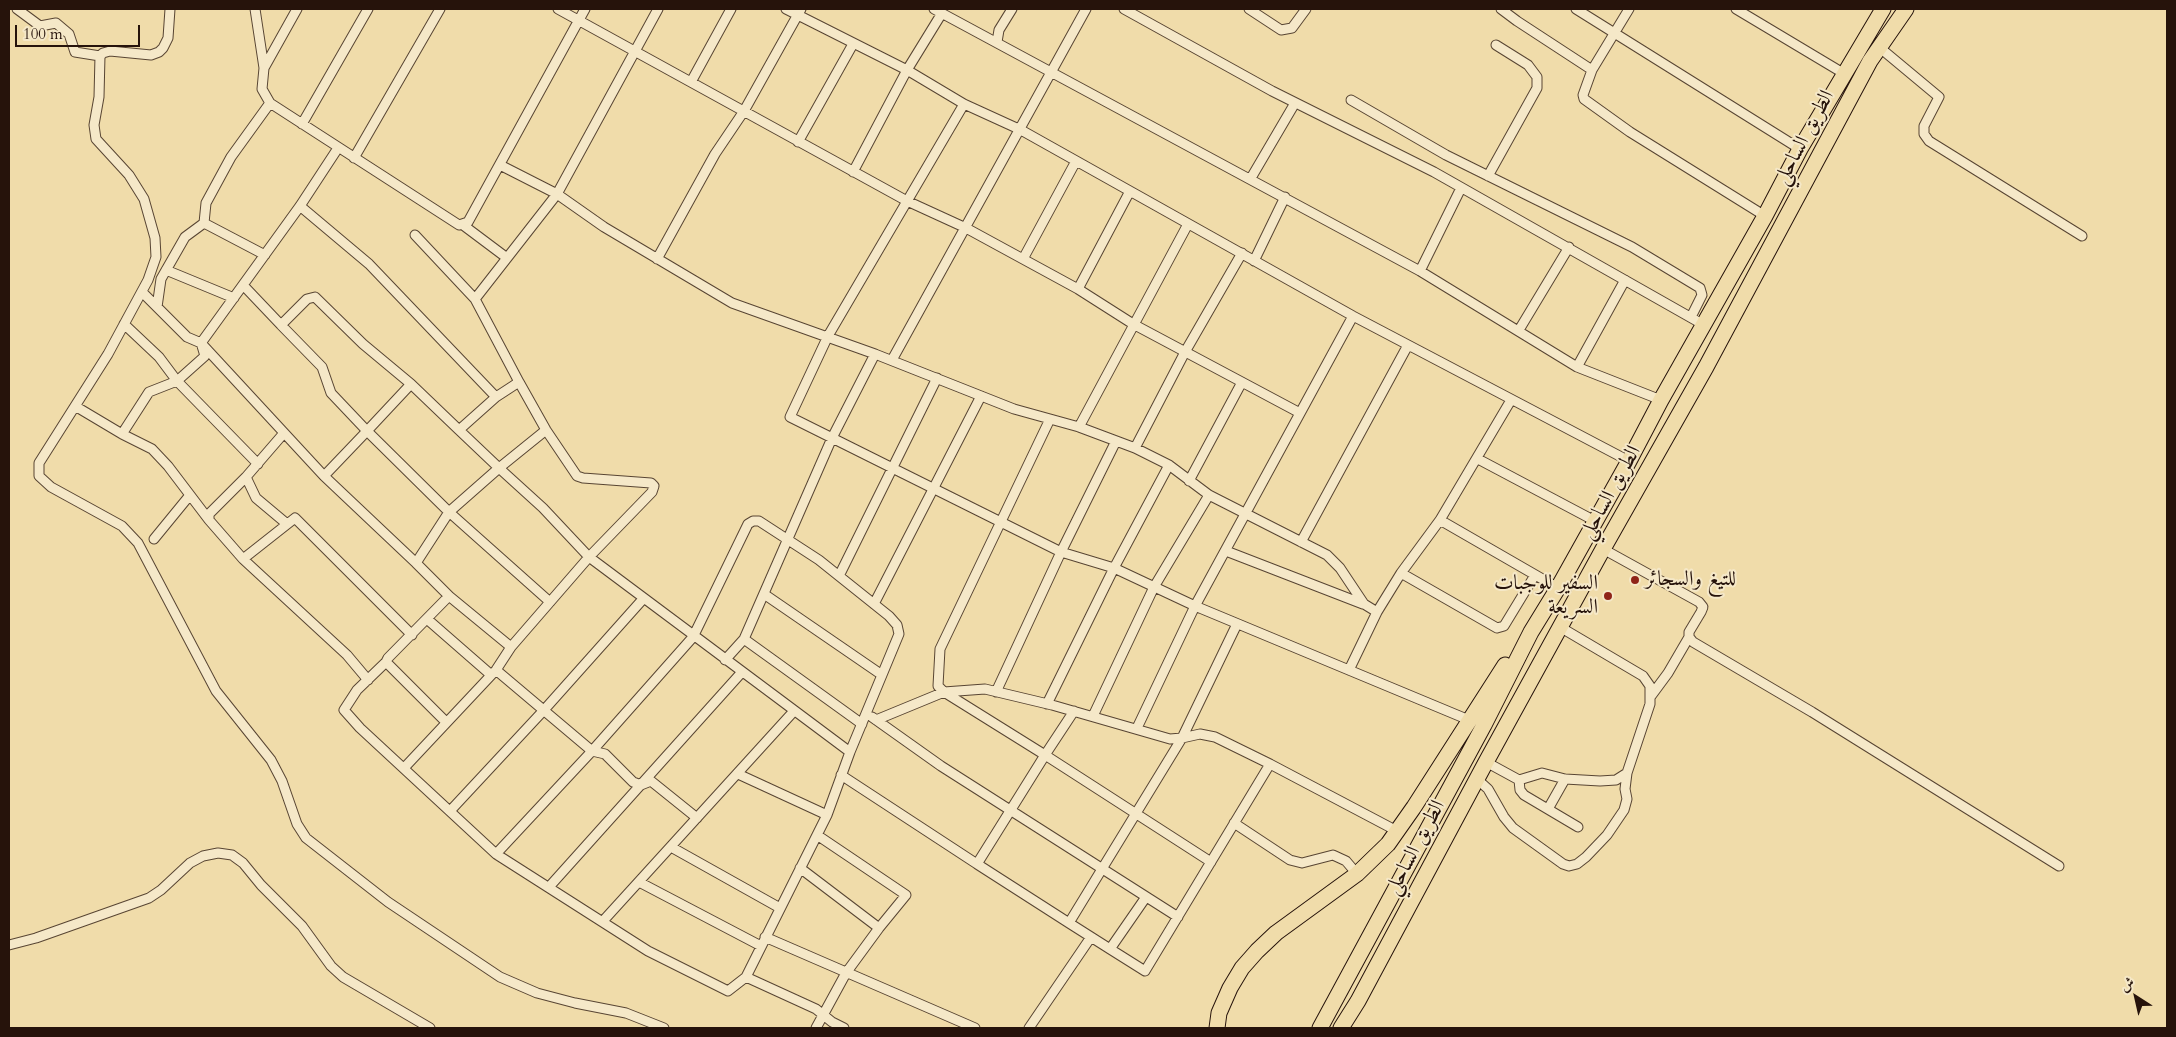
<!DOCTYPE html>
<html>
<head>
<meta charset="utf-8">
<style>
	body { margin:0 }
	#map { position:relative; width:2176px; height:1037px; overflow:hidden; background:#f0dcaa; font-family:Cardo,Amiri,serif }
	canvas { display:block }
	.frame { position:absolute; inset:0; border:10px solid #26130b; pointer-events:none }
	.north { position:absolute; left:2111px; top:972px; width:50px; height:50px; -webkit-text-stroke:4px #f5e8c8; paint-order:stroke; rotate:325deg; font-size:14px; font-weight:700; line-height:20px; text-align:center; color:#26130b }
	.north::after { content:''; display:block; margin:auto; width:18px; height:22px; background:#26130b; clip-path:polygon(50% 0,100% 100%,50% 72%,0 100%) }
	.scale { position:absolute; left:15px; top:25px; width:125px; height:22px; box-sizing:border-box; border:2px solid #26130b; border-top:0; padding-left:6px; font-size:15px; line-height:18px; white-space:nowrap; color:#26130b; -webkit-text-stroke:4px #f5e8c8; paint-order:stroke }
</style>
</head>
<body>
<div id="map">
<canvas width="2176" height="1037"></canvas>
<div class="frame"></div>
<div class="north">ش</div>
<div class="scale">100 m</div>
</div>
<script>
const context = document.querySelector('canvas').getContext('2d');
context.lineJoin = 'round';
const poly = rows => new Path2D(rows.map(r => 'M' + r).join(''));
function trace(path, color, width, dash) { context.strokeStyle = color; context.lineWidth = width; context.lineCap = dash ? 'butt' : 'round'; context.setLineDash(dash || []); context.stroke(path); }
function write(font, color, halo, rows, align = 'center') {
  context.font = font + ' Cardo,Amiri,serif'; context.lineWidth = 4; context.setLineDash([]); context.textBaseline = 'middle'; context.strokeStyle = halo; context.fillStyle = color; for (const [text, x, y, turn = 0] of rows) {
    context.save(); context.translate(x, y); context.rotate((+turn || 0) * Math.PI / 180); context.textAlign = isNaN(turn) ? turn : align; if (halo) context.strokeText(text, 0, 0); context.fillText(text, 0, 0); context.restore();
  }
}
const street = poly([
	[17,9,40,26,56,23,69,34,75,52,100,56],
	[170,9,168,38,163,48,159,52,151,55,110,51,103,53,100,56,99,97,94,125,96,139,129,175,144,199,155,238,156,257,148,280,108,354,39,463,39,476,51,487,122,526,138,543,216,691,271,760,282,781,297,824,306,838,388,902,500,977,537,993,575,1003,626,1013,664,1028],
	[255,9,264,68,262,89,270,103,459,225,468,222,585,9],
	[558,9,907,201,966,228,1078,289,1133,324,1300,413],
	[786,9,907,70,964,104,1021,130,1353,316,1629,461],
	[934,9,1420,271,1577,367,1661,400],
	[1124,9,1272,91,1434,172,1704,325],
	[1249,9,1281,30,1292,28,1306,9],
	[1501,9,1517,21,1592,70],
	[1576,9,1800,149],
	[1629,9,1592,70,1583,95,1584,99,1630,132,1765,216],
	[1736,9,1843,73],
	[997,42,999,30,1012,9],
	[1879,47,1939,97,1924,126,1924,134,1929,141,2082,236],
	[264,68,297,9],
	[691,82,731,9],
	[1351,100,1446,155,1632,247,1700,288,1702,295,1691,317],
	[964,104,828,336,790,417,1061,552,1114,568,1195,606,1469,720],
	[302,124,368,9],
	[798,142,853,44],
	[354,158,440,9],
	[500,165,557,194,604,227,732,303,875,354,1014,409,1079,427,1135,448,1169,465,1209,495,1327,555,1340,568,1364,604,1377,612,1401,573,1440,520,1511,400],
	[853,172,907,70,942,13],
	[1488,176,1537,88,1537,77,1528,65,1496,45],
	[1251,178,1295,103],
	[300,206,369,264,496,397,519,382,475,299,415,235],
	[204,223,265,255],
	[463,225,507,258],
	[657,259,715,154,744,111,801,9],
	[1023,259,1076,161],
	[1254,261,1285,197],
	[166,270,234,298],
	[1420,271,1461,188],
	[243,285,281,325],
	[1078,289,1130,191],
	[142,292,187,337,201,343,324,476],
	[475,299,557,194,658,9],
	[157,307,161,279,185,237,204,223,206,203,231,157,270,103],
	[124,324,159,357,177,381,205,356,202,346],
	[1519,330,1569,247],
	[201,343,300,206,338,148],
	[892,360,1086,9],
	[1577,367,1625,280],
	[519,382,546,430,577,476,583,478,651,483,654,486,652,492,589,557,543,508,499,468,546,430],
	[411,384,367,431,331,393,322,367,281,325,307,299,315,297,363,344,411,384,459,430],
	[496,397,459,430,499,468,449,512,367,431,324,476,416,563,449,512,550,602],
	[75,406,122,434],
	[1079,427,1188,224],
	[1135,448,1185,352,1242,253],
	[1478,459,1595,521],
	[246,477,284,433],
	[1189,481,1242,382],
	[209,520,168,466,152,449,122,434,149,392,177,381,258,464],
	[1440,520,1558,588],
	[154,539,190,495],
	[1301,542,1408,345],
	[1603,549,1699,602,1703,607,1701,612,1689,632,1689,637,1693,642,1812,712,2059,866],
	[1226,551,1363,604],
	[243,559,209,520,209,514,246,477,256,498,287,524],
	[416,563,449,596,511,647],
	[1401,573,1497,628,1504,626,1535,575],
	[839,576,937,378],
	[764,594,882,675],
	[874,604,981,396],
	[427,619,490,674],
	[744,639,862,724],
	[725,660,744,639,832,438,875,354],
	[386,662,357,690,344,710,360,728,496,854,648,951,728,991,746,977,827,815,850,752,899,634,897,625,889,616,819,560,759,521,753,521,748,524,693,637,592,751,496,854],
	[496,670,592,751,605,754,633,782,641,785,651,781,697,818],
	[1349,670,1377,612],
	[368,680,347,655,243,559,295,518,412,635],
	[996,692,1061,552,1116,441],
	[1651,696,1668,673,1689,637],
	[1047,704,1114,568,1169,465],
	[1074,711,1045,755,1211,862],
	[1093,716,1154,587,1209,495],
	[872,717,941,766,1178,917],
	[876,720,944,692,985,689,1052,705,1170,739,1182,738,1237,624],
	[446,722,386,662,388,658,449,596],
	[1137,728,1195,606,1353,316],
	[1486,762,1519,780,1542,773,1565,779,1600,781,1616,780,1627,773],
	[1270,764,1397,831],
	[404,768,496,670,511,647,589,557,850,752],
	[738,774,827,815],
	[841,775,977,864,1045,755,944,692,938,686,940,649,1050,419],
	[1477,779,1488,789,1504,817,1513,828,1563,864,1569,866,1577,864,1586,857,1607,835,1624,810,1627,799,1625,789,1627,773,1650,704,1650,686,1643,676,1560,627],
	[1519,780,1520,790,1524,795,1578,827],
	[1548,809,1565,779],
	[450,811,544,710,643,599],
	[1234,823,1290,860,1302,863,1333,855,1346,861,1357,874],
	[817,835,906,895,879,928],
	[671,847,780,908],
	[977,864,1069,923,1110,949,1145,971,1270,764,1215,737,1200,734,1182,738,1069,923],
	[800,868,879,928,846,973,816,1028],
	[639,882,761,946],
	[549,887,742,672],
	[603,921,794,711],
	[765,937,975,1028],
	[9,945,36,938,149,898,161,890,190,863,203,856,218,853,232,855,243,863,261,885,302,926,331,966,343,977,430,1028],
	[1110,949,1146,897],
	[746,977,816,1009,832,1022,844,1028],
	[1029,1028,1091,937]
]);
const highway = poly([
	[1217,1028,1219,1013,1230,988,1242,968,1257,951,1276,933,1357,874,1388,844,1414,807,1505,665],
	[1320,1028,1484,725,1531,632,1558,588,1629,461,1661,400,1765,216,1800,149,1883,9],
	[1341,1028,1358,1001,1486,762,1603,549,1706,367,1870,61,1906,9]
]);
trace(street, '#584533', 11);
trace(highway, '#26130b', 17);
trace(street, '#f5e8c8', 9);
trace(highway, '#f0dcaa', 15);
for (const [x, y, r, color] of [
	[1635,580,5,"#8f2418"],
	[1608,596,5,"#8f2418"]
]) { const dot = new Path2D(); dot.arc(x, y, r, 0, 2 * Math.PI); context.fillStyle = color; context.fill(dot); trace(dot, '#f5e8c8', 2); }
write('21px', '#26130b', '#f5e8c8', [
	["الطريق الساحلي",1805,138,-62],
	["الطريق الساحلي",1611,493,-61],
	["الطريق الساحلي",1416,848,-62]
]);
write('21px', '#26130b', '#f5e8c8', [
	["للتيغ والسجائر",1645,580],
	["السفير للوجبات",1598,584,"right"],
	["السريعة",1598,608,"right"]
], 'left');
</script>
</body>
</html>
